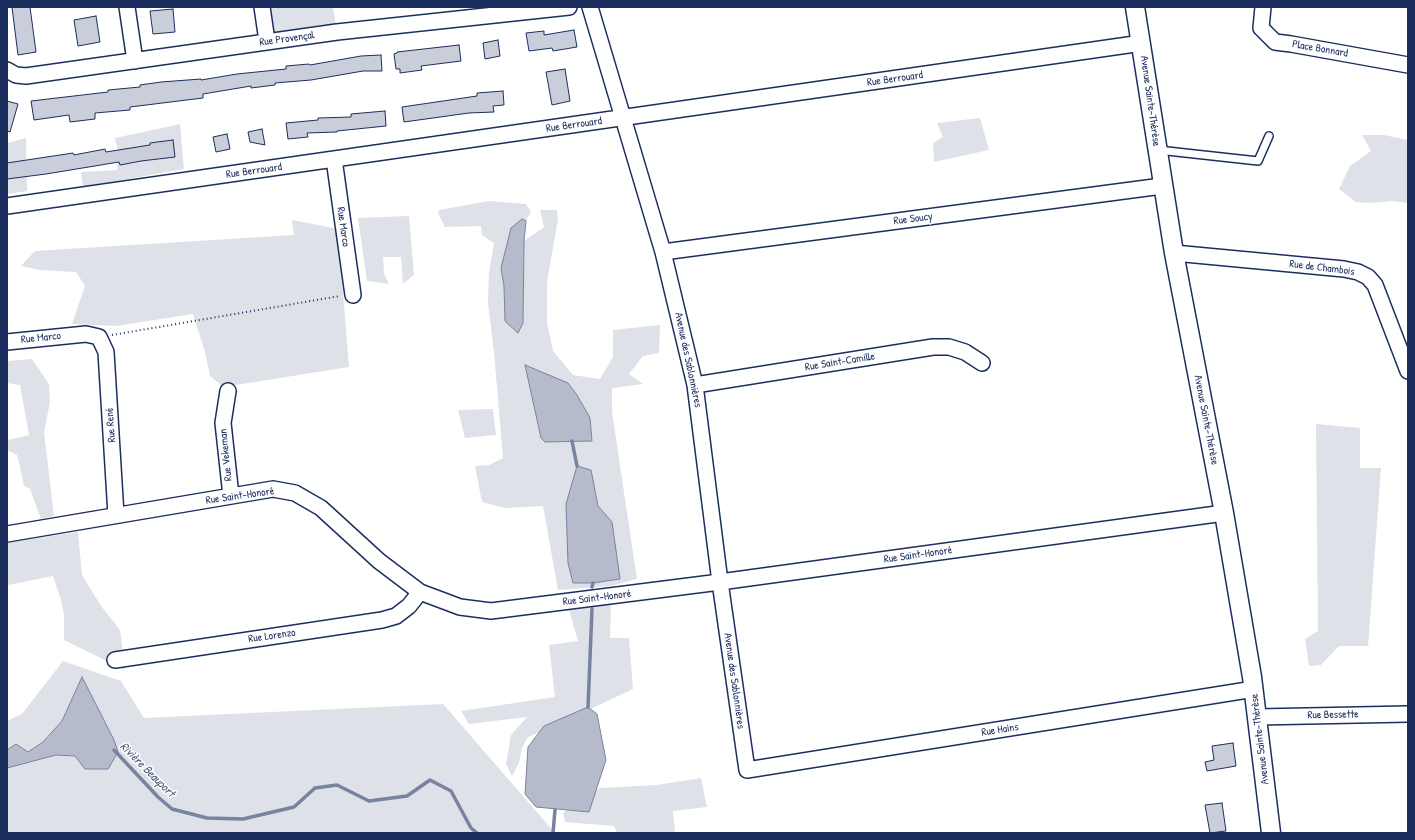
<!DOCTYPE html>
<html>
<head>
<meta charset="utf-8">
<style>
	body { margin:0 }
	#map { position:relative; width:1415px; height:840px; overflow:hidden; background:#fff; font-family:"Patrick Hand",sans-serif }
	canvas { display:block }
	.frame { position:absolute; inset:0; border:8px solid #1b2f5e; pointer-events:none }
</style>
</head>
<body>
<div id="map">
<canvas width="1415" height="840"></canvas>
<div class="frame"></div>
</div>
<script>
const context = document.querySelector('canvas').getContext('2d');
context.lineJoin = 'round';
function fill(path, color) { context.fillStyle = color; context.fill(path, 'evenodd'); }
const poly = rows => new Path2D(rows.map(r => 'M' + r).join(''));
function trace(path, color, width, dash) { context.strokeStyle = color; context.lineWidth = width; context.lineCap = dash ? 'butt' : 'round'; context.setLineDash(dash || []); context.stroke(path); }
function write(font, color, halo, rows, align = 'center') {
  context.font = font + ' "Patrick Hand",sans-serif'; context.lineWidth = 3; context.setLineDash([]); context.textBaseline = 'middle'; context.strokeStyle = halo; context.fillStyle = color; for (const [text, x, y, turn = 0] of rows) {
    context.save(); context.translate(x, y); context.rotate((+turn || 0) * Math.PI / 180); context.textAlign = isNaN(turn) ? turn : align; if (halo) context.strokeText(text, 0, 0); context.fillText(text, 0, 0); context.restore();
  }
}
fill(poly([
	[262,7,333,7,337,32,267,41],
	[980,118,989,150,934,162,933,143,943,137,937,123],
	[180,124,184,169,83,187,81,172,117,170,118,151,115,138],
	[1362,135,1384,135,1408,140,1408,203,1392,201,1371,203,1356,202,1339,189,1350,166,1371,151],
	[26,138,27,191,7,194,7,143],
	[489,201,526,204,531,212,526,221,522,219,501,268,504,286,505,321,523,323,524,241,544,227,540,210,557,210,558,219,547,282,547,322,553,351,573,375,600,379,613,357,613,330,660,325,659,353,643,356,629,374,643,384,612,388,612,412,637,579,611,586,558,590,543,506,505,508,482,502,475,466,489,465,503,458,494,352,488,303,489,273,494,243,482,235,481,226,445,227,438,213,439,210],
	[526,365,592,441,545,442,541,438],
	[577,466,591,470,598,506],
	[409,216,414,275,403,284,401,257,383,257,384,274,389,284,367,281,358,218],
	[292,220,338,229,349,367,223,387,210,376,205,352,193,314,116,326,72,324,85,286,76,272,40,270,21,266,35,251,294,235],
	[32,359,49,384,50,402,44,432,54,516,41,519,30,489,24,486,20,466,17,455,7,450,8,440,29,435,20,385,7,383,7,361],
	[493,409,496,435,465,438,458,410],
	[1316,424,1360,428,1360,468,1381,468,1368,646,1339,646,1321,665,1309,666,1305,639,1318,631],
	[78,532,82,575,101,606,120,630,125,670,64,640,64,615,61,600,53,576,8,585,7,543],
	[611,605,610,638,629,638,633,689,552,727,528,737,522,748,519,763,512,776,506,764,511,735,527,717,469,724,461,711,555,697,549,645,578,641,569,610],
	[63,661,121,681,144,718,443,704,555,833,7,833,7,768,56,755,75,756,82,678,62,721,43,742,28,752,16,744,7,750,7,721,22,714],
	[701,778,707,807,673,811,675,833,617,833,614,826,565,822,563,813,600,788,657,785]
]), '#dee1e7');
const water = poly([
	[522,219,526,221,524,241,523,323,518,333,505,321,504,286,501,268,511,228,522,219],
	[525,365,568,383,577,395,590,418,592,441,545,442,541,438,525,365],
	[577,466,591,470,598,506,612,522,620,579,593,583,573,583,568,563,566,504,577,466],
	[82,677,114,740,118,752,108,769,85,769,75,756,56,755,7,768,7,750,16,744,28,752,43,742,62,721,82,677],
	[588,707,597,714,606,760,589,812,536,807,525,794,528,747,544,726,588,707]
]);
fill(water, '#b5bbca');
trace(water, '#77839f', 1);
trace(poly([
	[572,441,577,466],
	[592,587,593,583],
	[588,707,592,609],
	[114,750,158,797,172,809,207,818,243,819,294,807,315,788,337,785,369,801,407,796,430,780,451,791,471,828,477,833],
	[553,833,555,810]
]), '#77839f', 3.5);
const building = poly([
	[12,7,30,7,36,52,18,55,12,7],
	[173,9,175,32,153,34,150,11,173,9],
	[96,16,100,42,78,46,74,20,96,16],
	[574,30,577,47,553,51,552,48,529,51,526,33,544,31,544,35,574,30],
	[498,40,500,56,485,59,483,43,498,40],
	[459,45,461,61,421,66,422,70,400,73,400,69,396,69,394,54,397,53,397,52,459,45],
	[381,55,382,71,363,71,311,80,275,83,275,85,251,88,251,86,203,94,203,98,130,107,130,110,95,113,95,119,70,122,69,115,34,120,31,101,108,92,108,90,140,87,140,85,161,82,201,79,201,80,237,74,286,69,286,66,309,64,310,65,361,56,381,55],
	[565,69,570,101,552,105,546,72,565,69],
	[503,91,504,105,493,106,494,112,469,113,404,122,402,107,477,96,477,93,503,91],
	[7,101,18,104,10,132,7,131,7,101],
	[385,111,386,126,337,131,337,132,307,133,308,137,288,139,286,123,318,120,318,118,351,117,351,114,385,111],
	[262,129,265,145,250,142,248,132,262,129],
	[227,134,230,149,216,152,213,137,227,134],
	[173,140,175,157,141,161,120,165,119,162,46,174,7,179,7,163,73,153,74,155,105,149,106,152,150,145,150,143,173,140],
	[1233,743,1236,766,1207,771,1205,762,1214,760,1212,746,1233,743],
	[1222,803,1226,831,1210,833,1205,805,1222,803]
]);
fill(building, '#caceda');
trace(building, '#1b2f5e', 1);
const service = poly([
	[1158,150,1258,161,1269,136]
]);
const minor = poly([
	[127,7,135,61],
	[262,7,267,41],
	[590,7,663,252,695,385,720,582,747,770,1254,689],
	[1263,7,1261,28,1275,42,1291,44,1408,65],
	[7,70,16,75,26,76,337,32,569,7],
	[334,159,353,295],
	[7,206,1142,43],
	[663,252,1162,186],
	[1174,253,1344,269,1358,272,1368,277,1375,285,1408,371],
	[7,342,86,334,99,337,106,352,116,515],
	[695,385,933,347,949,347,965,352,982,363],
	[228,391,223,423,231,496],
	[7,534,273,489,295,493,321,508,379,561,420,592,460,607,491,611,720,582,1224,513],
	[115,660,382,620,396,616,409,606,420,592],
	[1257,717,1408,714]
]);
const tertiary = poly([
	[1135,7,1174,253,1224,513,1252,677,1271,833]
]);
trace(service, '#1b2f5e', 10);
trace(minor, '#1b2f5e', 18);
trace(tertiary, '#1b2f5e', 21);
trace(poly([
	[112,335,340,296]
]), '#1b2f5e', 2, [1, 3]);
trace(service, '#fff', 7);
trace(minor, '#fff', 15);
trace(tertiary, '#fff', 18);
write('11px', '#1b2f5e', '#fff', [
	["Rue Provençal",287,39,-8],
	["Place Bonnard",1320,49,10],
	["Rue Berrouard",895,79,-8],
	["Avenue Sainte-Thérèse",1150,101,82],
	["Rue Berrouard",574,125,-8],
	["Rue Berrouard",254,171,-8],
	["Rue Soucy",913,219,-7],
	["Rue Marco",343,227,82],
	["Rue de Chambois",1322,268,7],
	["Rue Marco",41,338,-6],
	["Avenue des Sablonnières",688,360,78],
	["Rue Saint-Camille",840,362,-9],
	["Avenue Sainte-Thérèse",1206,420,79],
	["Rue René",111,425,-94],
	["Rue Vekeman",226,455,-96],
	["Rue Saint-Honoré",240,496,-8],
	["Rue Saint-Honoré",918,555,-8],
	["Rue Saint-Honoré",597,598,-7],
	["Rue Lorenzo",272,636,-8],
	["Avenue des Sablonnières",734,681,82],
	["Rue Bessette",1333,715,-1],
	["Rue Hains",1000,730,-9],
	["Avenue Sainte-Thérèse",1260,739,-97]
]);
write('italic 12px', '#49597e', '#fff', [
	["Rivière Beauport",147,770,45]
]);
</script>
</body>
</html>
